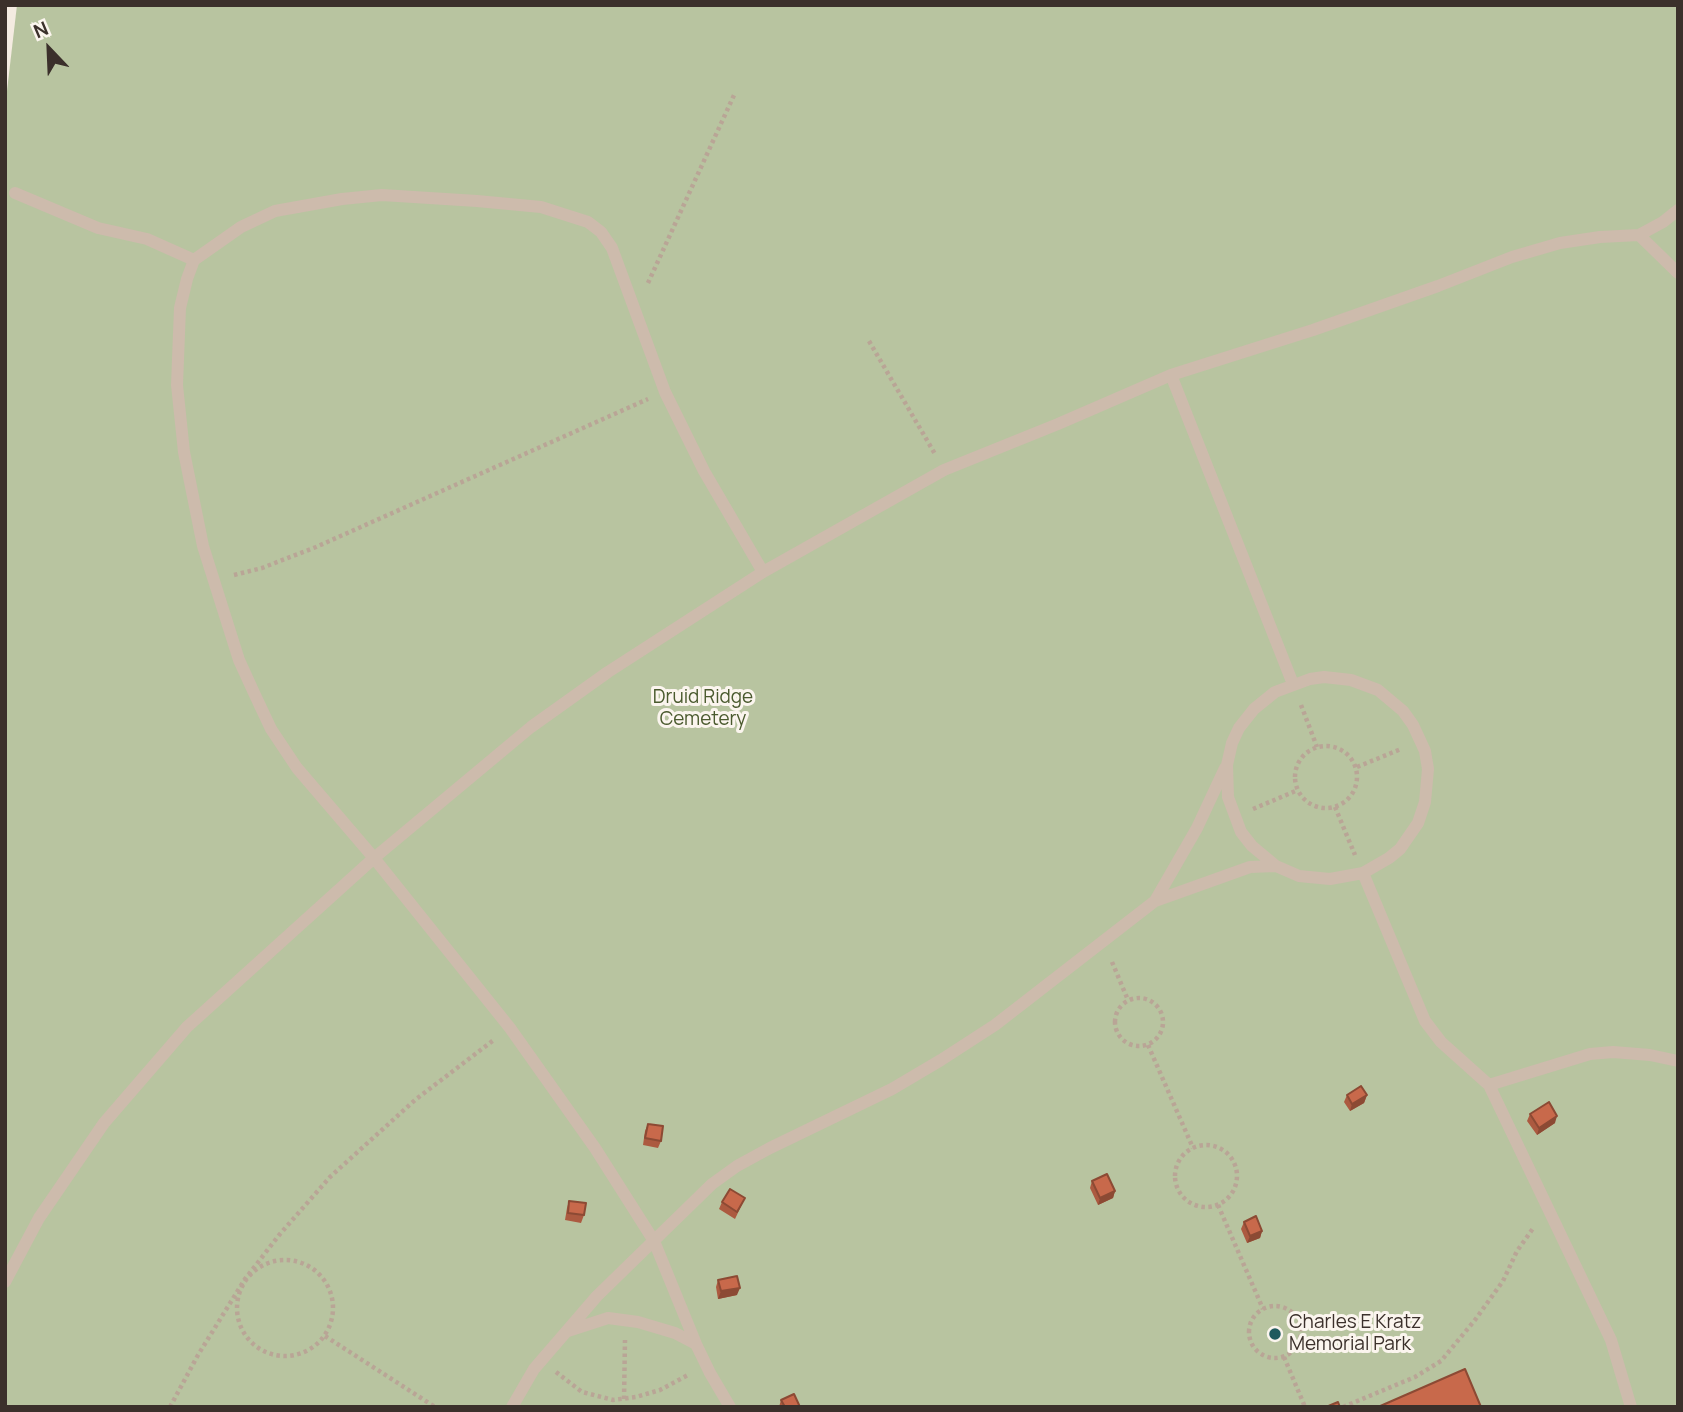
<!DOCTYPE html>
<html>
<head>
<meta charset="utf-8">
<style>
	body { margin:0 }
	#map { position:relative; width:1683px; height:1412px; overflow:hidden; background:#f4ebe1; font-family:Manrope,sans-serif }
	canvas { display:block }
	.frame { position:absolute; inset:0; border:7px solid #3b302b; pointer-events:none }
	.north { position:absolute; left:14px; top:14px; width:70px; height:70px; -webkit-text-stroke:5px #fbf5ee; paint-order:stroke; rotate:337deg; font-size:19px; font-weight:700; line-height:28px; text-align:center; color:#3b302b }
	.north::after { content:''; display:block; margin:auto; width:24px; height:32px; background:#3b302b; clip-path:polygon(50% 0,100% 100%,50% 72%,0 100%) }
</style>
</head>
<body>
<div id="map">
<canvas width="1683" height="1412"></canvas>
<div class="frame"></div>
<div class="north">N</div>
</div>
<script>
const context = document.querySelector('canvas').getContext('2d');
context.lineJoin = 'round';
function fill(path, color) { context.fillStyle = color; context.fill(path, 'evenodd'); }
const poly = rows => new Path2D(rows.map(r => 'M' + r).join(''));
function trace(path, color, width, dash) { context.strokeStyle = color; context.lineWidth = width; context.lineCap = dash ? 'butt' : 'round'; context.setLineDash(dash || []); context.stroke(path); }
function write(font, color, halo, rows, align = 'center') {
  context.font = font + ' Manrope,sans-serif'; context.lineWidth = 6; context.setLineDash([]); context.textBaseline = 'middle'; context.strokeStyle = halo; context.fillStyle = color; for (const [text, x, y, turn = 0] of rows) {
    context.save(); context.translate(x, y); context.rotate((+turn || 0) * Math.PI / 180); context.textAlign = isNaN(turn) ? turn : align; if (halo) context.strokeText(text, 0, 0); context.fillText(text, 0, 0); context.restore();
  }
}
fill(poly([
	[17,5,1678,5,1678,1407,5,1407,5,108]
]), '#b8c4a0');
trace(poly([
	[648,283,735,93],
	[869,341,935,454],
	[234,575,262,568,316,547,648,399],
	[1301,705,1317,747],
	'1295 777a31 31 0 1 1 62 0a31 31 0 1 1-62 0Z',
	[1357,767,1401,749],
	[1335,807,1355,855],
	[1253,809,1298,790],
	[1112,962,1128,1000],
	'1115 1022a24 24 0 1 1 48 0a24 24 0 1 1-48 0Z',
	[1148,1045,1193,1148],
	'1175 1176a31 31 0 1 1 62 0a31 31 0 1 1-62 0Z',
	[1218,1205,1263,1309],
	'237 1308a48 48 0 1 1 96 0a48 48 0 1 1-96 0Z',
	'1249 1332a26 26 0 1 1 52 0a26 26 0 1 1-52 0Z',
	[325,1336,435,1407],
	[1284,1357,1305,1407],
	[556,1372,582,1392,613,1400,636,1397,660,1390,688,1375],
	[624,1399,625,1340],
	[170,1407,198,1355,245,1279,280,1234,330,1177,415,1100,495,1039],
	[1343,1407,1415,1377,1441,1361,1475,1320,1503,1281,1517,1251,1534,1227]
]), '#b9a596', 4.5, [3.5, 3.5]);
trace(poly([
	[15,193,98,228,147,239,194,260],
	[1639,235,1678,273],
	[1171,375,1293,684],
	[1363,873,1425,1021,1441,1042,1489,1085,1611,1340,1631,1407],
	[1155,901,1197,828,1225,768],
	[1489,1085,1590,1054,1613,1052,1650,1055,1678,1061],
	[5,1282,39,1218,104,1123,187,1027,374,858,531,727,608,672,763,572,944,470,1058,424,1171,375,1313,330,1438,286,1512,257,1560,243,1600,237,1639,235,1663,222,1678,210],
	[568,1331,608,1318,638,1322,675,1333,696,1344],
	[512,1407,534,1369,597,1296,712,1184,737,1166,770,1148,892,1089,941,1060,995,1025,1155,901,1250,867,1276,866,1299,876,1330,879,1363,873,1389,858,1400,849,1418,823,1425,802,1428,769,1425,751,1413,725,1403,711,1378,690,1351,680,1324,677,1310,679,1275,692,1254,709,1239,728,1232,743,1227,765,1228,797,1241,832,1252,846,1276,866],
	[730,1407,710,1373,696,1344,654,1241,595,1148,510,1028,374,858,297,768,271,729,255,695,239,660,203,546,184,452,177,385,180,308,187,279,194,260,241,227,275,211,342,199,382,195,477,201,541,207,588,222,601,232,612,248,665,392,704,471,763,572]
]), '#cdbbac', 12);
fill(poly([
	[1347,1095,1367,1095,1364,1103,1350,1111,1344,1102],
	[1530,1114,1555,1123,1537,1135,1527,1121],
	[648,1124,661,1141,658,1148,643,1145,645,1131],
	[1092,1181,1115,1191,1113,1198,1098,1205,1090,1188],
	[745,1198,735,1219,719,1209,722,1202],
	[569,1201,584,1215,581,1223,565,1220,567,1208],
	[1244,1222,1262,1231,1260,1238,1247,1243,1241,1229],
	[718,1280,737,1295,718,1299,716,1287],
	[781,1400,800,1407,779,1407]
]), '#ac5a40');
fill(poly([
	[1367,1095,1364,1103,1350,1111,1352,1104],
	[1557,1116,1555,1123,1537,1135,1539,1128],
	[1115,1191,1113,1198,1098,1205,1100,1198],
	[1262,1231,1260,1238,1247,1243,1250,1236],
	[740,1288,737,1295,718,1299,721,1291]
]), '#8c4a34');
const building = poly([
	[1361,1086,1367,1095,1352,1104,1347,1095,1361,1086],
	[1549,1102,1557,1116,1539,1128,1530,1114,1549,1102],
	[648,1124,663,1126,661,1141,645,1138,648,1124],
	[1107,1174,1115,1191,1100,1198,1092,1181,1107,1174],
	[730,1189,745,1198,737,1212,722,1202,730,1189],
	[569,1201,586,1203,584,1215,568,1213,569,1201],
	[1256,1216,1262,1231,1250,1236,1244,1222,1256,1216],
	[737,1276,740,1288,721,1291,718,1280,737,1276],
	[1465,1369,1481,1407,1378,1407,1465,1369],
	[794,1394,800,1407,785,1407,781,1400,794,1394],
	[1338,1402,1340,1407,1326,1407,1338,1402]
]);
fill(building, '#c8694b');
trace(building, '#8c4a34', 2);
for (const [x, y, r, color] of [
	[1275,1334,7,"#1f5a5e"]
]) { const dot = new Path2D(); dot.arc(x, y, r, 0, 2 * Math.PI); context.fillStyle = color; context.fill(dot); trace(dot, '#fbf5ee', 2.5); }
write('19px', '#4a5a2e', '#fbf5ee', [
	["Druid Ridge",703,698],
	["Cemetery",703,720]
]);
write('19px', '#3b302b', '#fbf5ee', [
	["Charles E Kratz",1289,1323],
	["Memorial Park",1289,1345]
], 'left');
</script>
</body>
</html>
